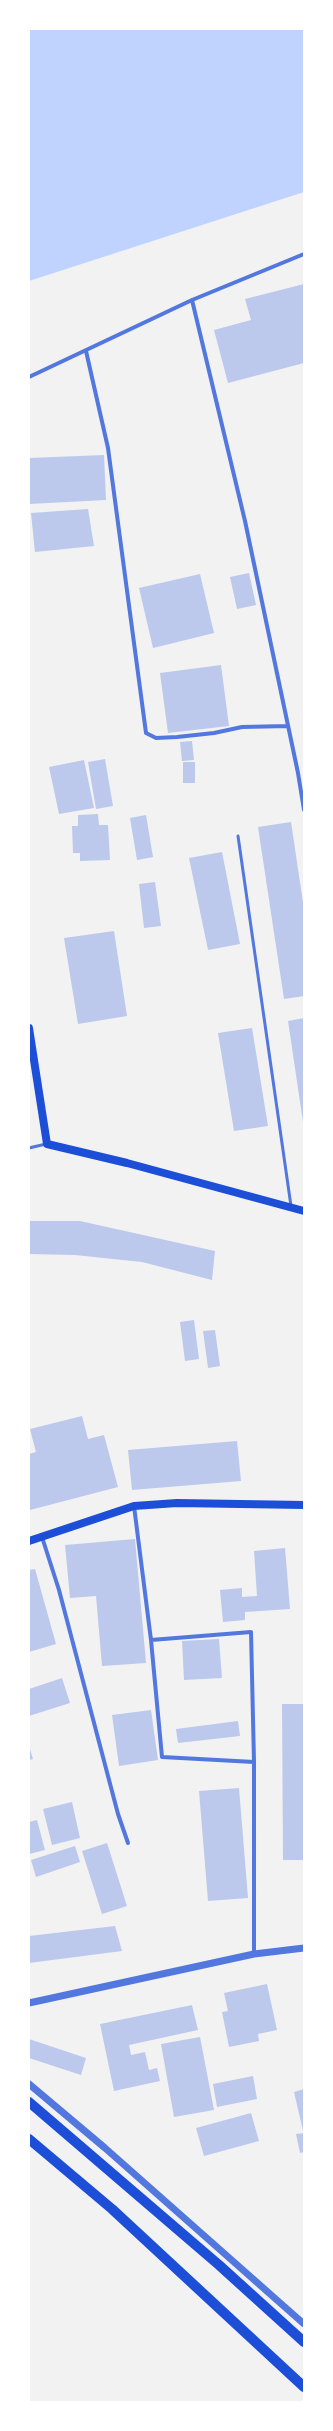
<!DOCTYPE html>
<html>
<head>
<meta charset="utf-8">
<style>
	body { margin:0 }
	#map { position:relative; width:333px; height:2431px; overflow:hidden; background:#f2f2f2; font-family:"Asap Condensed",sans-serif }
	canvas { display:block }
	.frame { position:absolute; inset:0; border:30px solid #fff; pointer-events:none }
</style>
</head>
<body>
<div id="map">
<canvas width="333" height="2431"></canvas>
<div class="frame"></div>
</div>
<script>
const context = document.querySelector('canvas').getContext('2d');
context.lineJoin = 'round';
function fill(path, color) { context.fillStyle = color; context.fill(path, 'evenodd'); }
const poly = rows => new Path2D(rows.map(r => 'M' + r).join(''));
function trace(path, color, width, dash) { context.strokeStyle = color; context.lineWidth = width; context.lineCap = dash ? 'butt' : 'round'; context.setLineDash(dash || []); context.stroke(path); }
fill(poly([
	[29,29,304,29,304,192,29,281]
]), '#bfd3fe');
fill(poly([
	[304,284,304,363,228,383,214,330,251,320,245,299],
	[104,455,106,500,29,504,29,458],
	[88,509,94,546,35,552,31,513],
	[249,573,256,605,237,609,230,577],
	[200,574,214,633,153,648,139,588],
	[221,665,229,726,168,733,160,673],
	[192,741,194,760,182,761,180,742],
	[105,759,113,806,96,809,88,762],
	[84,760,94,808,59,814,49,767],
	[183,762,195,762,195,783,183,783],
	[98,814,99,825,108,825,110,860,80,861,80,853,73,853,72,826,78,826,78,815],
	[146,815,153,857,137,860,130,818],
	[291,822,304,909,304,996,284,999,258,827],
	[222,852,240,944,208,950,189,858],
	[155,882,161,926,144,928,139,884],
	[114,931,127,1016,78,1024,64,938],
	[304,1018,304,1122,303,1122,288,1021],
	[252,1028,268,1126,234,1131,218,1033],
	[29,1221,80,1221,215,1251,212,1280,142,1262,75,1255,29,1254],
	[194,1320,199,1359,185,1361,180,1322],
	[215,1330,220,1366,208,1368,203,1331],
	[82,1416,88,1439,104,1435,118,1487,30,1510,29,1454,36,1452,30,1429],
	[237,1441,241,1481,132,1490,128,1450],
	[135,1539,146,1663,102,1666,96,1596,70,1598,65,1545],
	[285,1548,290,1609,245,1612,245,1620,223,1622,220,1590,242,1588,242,1597,257,1596,254,1551],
	[35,1569,56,1644,29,1652,29,1570],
	[219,1639,222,1678,184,1680,182,1641],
	[62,1678,70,1703,29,1716,29,1689],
	[282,1704,304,1704,304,1860,283,1860],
	[151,1710,158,1760,119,1766,112,1715],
	[238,1721,240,1736,178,1743,176,1729],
	[29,1746,33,1759,29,1760],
	[239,1788,248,1898,208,1901,199,1791],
	[72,1802,80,1838,52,1845,43,1809],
	[37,1820,45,1850,29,1854,29,1822],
	[107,1843,127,1906,102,1914,82,1851],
	[75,1846,80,1862,36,1877,31,1860],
	[115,1926,122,1951,29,1963,29,1936],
	[267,1984,277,2030,258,2034,259,2041,229,2047,222,2012,228,2011,224,1993],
	[192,2005,198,2030,129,2045,131,2055,145,2052,149,2070,157,2068,160,2081,114,2091,100,2024],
	[200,2037,214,2110,174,2117,161,2044],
	[29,2039,86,2058,81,2075,29,2058],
	[253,2076,257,2099,217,2107,213,2084],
	[304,2089,304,2131,303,2131,294,2092],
	[251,2113,259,2141,204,2156,196,2128],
	[304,2133,304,2152,300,2153,296,2134]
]), '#bdc9ec');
trace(poly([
	[238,836,291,1206],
	[29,1148,46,1144]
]), '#5277de', 3);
trace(poly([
	[192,300,245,521,298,773,304,810],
	[86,351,108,448,146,733,156,738,177,737,214,733,242,727,288,726],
	[29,377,192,300,304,254],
	[134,1506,151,1640],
	[42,1537,59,1590,118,1814,128,1843],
	[254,1762,162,1757,151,1640,251,1632,254,1762,254,1954]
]), '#5277de', 4);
trace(poly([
	[29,2003,254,1954,304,1948],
	[29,2084,105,2148,304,2324]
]), '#5277de', 7);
trace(poly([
	[29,1028,47,1144,127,1163,304,1211],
	[29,1541,134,1506,177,1503,304,1505]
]), '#1d4ed8', 8);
trace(poly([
	[29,2102,219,2265,304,2342],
	[29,2139,112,2209,304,2387]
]), '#1d4ed8', 10);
</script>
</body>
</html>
